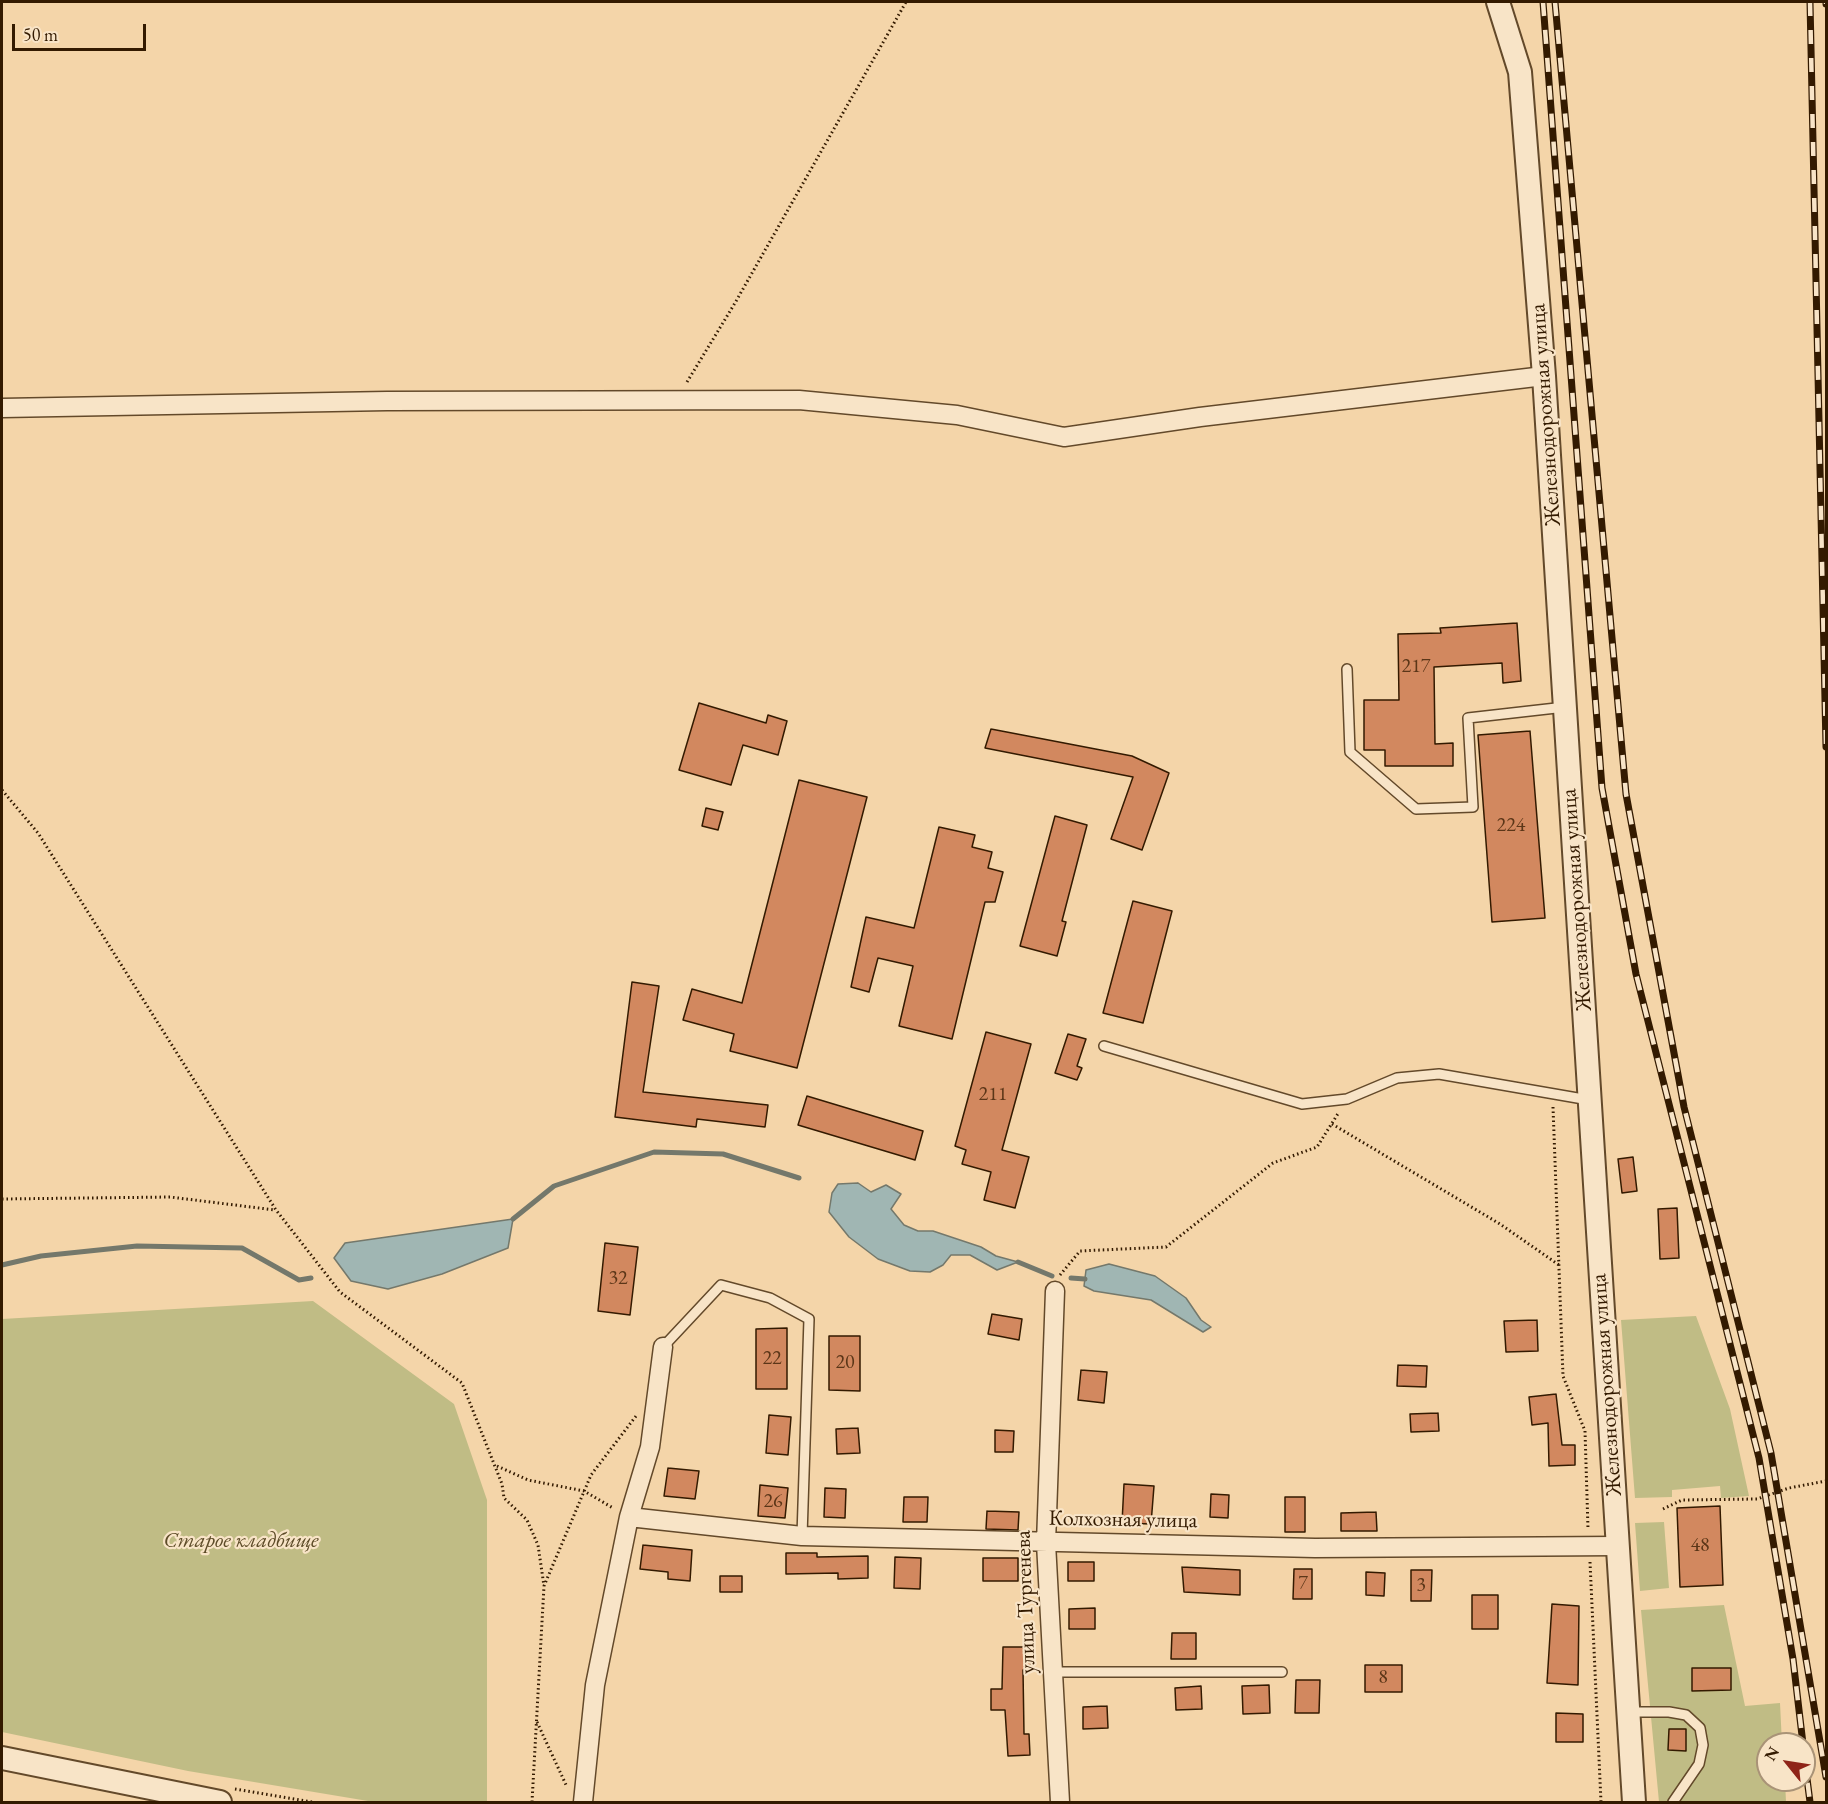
<!DOCTYPE html>
<html>
<head>
<meta charset="utf-8">
<style>
	body { margin:0 }
	#map { position:relative; width:1828px; height:1804px; overflow:hidden; background:#f4d5a9; font-family:"EB Garamond",serif }
	canvas { display:block }
	.frame { position:absolute; inset:0; border:3px solid #331a00; pointer-events:none }
	.north { position:absolute; left:1756px; top:1732px; width:60px; height:60px; box-sizing:border-box; background:#f8e4c7; border:2px solid #a99377; border-radius:50%; rotate:300deg; font-size:16px; font-weight:700; line-height:24px; text-align:center; color:#331a00 }
	.north::after { content:''; display:block; margin:auto; width:21px; height:27px; background:#8f2418; clip-path:polygon(50% 0,100% 100%,50% 72%,0 100%) }
	.scale { position:absolute; left:12px; top:24px; width:134px; height:27px; box-sizing:border-box; border:3px solid #331a00; border-top:0; padding-left:8px; font-size:18px; line-height:21px; white-space:nowrap; color:#331a00; -webkit-text-stroke:4px #f8e4c7; paint-order:stroke }
</style>
</head>
<body>
<div id="map">
<canvas width="1828" height="1804"></canvas>
<div class="frame"></div>
<div class="north">N</div>
<div class="scale">50 m</div>
</div>
<script>
const context = document.querySelector('canvas').getContext('2d');
context.lineJoin = 'round';
function fill(path, color) { context.fillStyle = color; context.fill(path, 'evenodd'); }
const poly = rows => new Path2D(rows.map(r => 'M' + r).join(''));
function trace(path, color, width, dash) { context.strokeStyle = color; context.lineWidth = width; context.lineCap = dash ? 'butt' : 'round'; context.setLineDash(dash || []); context.stroke(path); }
function write(font, color, halo, rows, align = 'center') {
  context.font = font + ' "EB Garamond",serif'; context.lineWidth = 4.5; context.setLineDash([]); context.textBaseline = 'middle'; context.strokeStyle = halo; context.fillStyle = color; for (const [text, x, y, turn = 0] of rows) {
    context.save(); context.translate(x, y); context.rotate((+turn || 0) * Math.PI / 180); context.textAlign = isNaN(turn) ? turn : align; if (halo) context.strokeText(text, 0, 0); context.fillText(text, 0, 0); context.restore();
  }
}
fill(poly([
	[313,1301,454,1404,487,1500,487,1802,374,1802,188,1771,2,1732,2,1319],
	[1696,1316,1730,1409,1749,1496,1721,1498,1720,1486,1672,1490,1672,1497,1635,1498,1621,1320],
	[1664,1522,1669,1588,1640,1591,1635,1523],
	[1724,1605,1745,1706,1780,1703,1782,1744,1768,1744,1768,1780,1785,1780,1786,1802,1659,1802,1641,1610]
]), '#c0bc85');
const water = poly([
	[858,1183,871,1192,886,1185,901,1194,891,1209,904,1225,918,1231,933,1231,981,1247,996,1256,1018,1262,997,1270,970,1255,951,1255,943,1265,930,1272,910,1271,878,1259,849,1237,829,1212,832,1193,838,1184,858,1183],
	[513,1219,508,1248,442,1274,388,1289,351,1281,334,1258,345,1243,513,1219],
	[1109,1264,1155,1276,1186,1298,1201,1320,1211,1327,1203,1332,1151,1300,1094,1291,1084,1286,1086,1270,1109,1264]
]);
fill(water, '#a0b6b3');
trace(water, '#74786b', 1.5);
trace(poly([
	[513,1219,554,1186,654,1152,723,1154,799,1178],
	[1018,1262,1052,1276],
	[2,1265,41,1256,137,1246,242,1248,299,1280,311,1278],
	[1071,1278,1085,1279]
]), '#74786b', 5);
const building = poly([
	[1517,623,1521,681,1503,683,1502,663,1434,667,1435,744,1453,743,1453,766,1385,766,1385,750,1364,750,1364,700,1399,700,1398,634,1441,633,1440,628,1517,623],
	[699,703,766,723,768,715,787,721,778,755,743,745,731,785,679,770,699,703],
	[991,729,1132,756,1169,773,1142,850,1111,839,1133,777,985,748,991,729],
	[1530,731,1545,918,1492,922,1478,735,1530,731],
	[799,780,867,797,797,1068,730,1051,734,1034,683,1020,692,989,742,1003,799,780],
	[706,808,723,812,718,830,702,826,706,808],
	[1055,816,1087,825,1062,921,1066,922,1057,956,1020,946,1055,816],
	[939,827,975,835,972,847,992,852,988,868,1003,872,995,902,985,902,952,1039,899,1026,913,966,878,958,869,992,851,987,866,917,914,928,939,827],
	[1133,901,1172,911,1143,1023,1103,1013,1133,901],
	[632,982,659,986,643,1092,768,1105,765,1127,697,1119,696,1127,615,1117,632,982],
	[986,1032,1031,1044,1002,1150,1029,1157,1015,1208,984,1200,991,1172,962,1164,966,1150,955,1146,986,1032],
	[1068,1034,1086,1039,1077,1066,1082,1068,1077,1080,1055,1073,1068,1034],
	[807,1096,923,1131,915,1160,798,1125,807,1096],
	[1633,1157,1637,1191,1622,1193,1618,1159,1633,1157],
	[1677,1208,1679,1258,1660,1259,1658,1209,1677,1208],
	[605,1243,638,1247,630,1315,598,1311,605,1243],
	[992,1314,1022,1319,1019,1340,988,1334,992,1314],
	[1537,1320,1538,1351,1506,1352,1504,1321,1537,1320],
	[787,1328,787,1389,756,1389,756,1329,787,1328],
	[829,1336,860,1336,860,1391,829,1390,829,1336],
	[1398,1365,1427,1366,1426,1387,1397,1386,1398,1365],
	[1081,1370,1107,1372,1104,1403,1078,1400,1081,1370],
	[1556,1394,1562,1445,1575,1445,1575,1465,1549,1466,1548,1423,1532,1425,1529,1397,1556,1394],
	[1438,1413,1439,1431,1411,1432,1410,1414,1438,1413],
	[769,1415,791,1417,788,1455,766,1453,769,1415],
	[858,1428,860,1453,837,1454,836,1429,858,1428],
	[995,1430,1014,1431,1013,1452,995,1452,995,1430],
	[668,1468,699,1471,695,1499,664,1496,668,1468],
	[1124,1484,1154,1486,1151,1524,1122,1523,1124,1484],
	[760,1485,788,1488,785,1518,758,1516,760,1485],
	[825,1488,846,1489,845,1518,824,1517,825,1488],
	[1211,1494,1229,1495,1228,1518,1210,1517,1211,1494],
	[904,1497,928,1497,927,1522,903,1522,904,1497],
	[1285,1497,1305,1497,1305,1532,1285,1532,1285,1497],
	[1720,1506,1723,1585,1680,1587,1677,1508,1720,1506],
	[987,1511,1019,1512,1018,1530,986,1529,987,1511],
	[1376,1512,1377,1531,1341,1531,1341,1513,1376,1512],
	[643,1545,692,1550,690,1581,668,1579,668,1572,640,1569,643,1545],
	[786,1553,817,1553,817,1557,868,1556,868,1578,838,1579,838,1573,786,1574,786,1553],
	[895,1557,921,1558,920,1589,894,1588,895,1557],
	[983,1558,1018,1558,1018,1581,983,1581,983,1558],
	[1068,1562,1094,1562,1094,1581,1068,1581,1068,1562],
	[1182,1567,1240,1570,1240,1595,1184,1592,1182,1567],
	[1294,1569,1312,1569,1312,1599,1293,1599,1294,1569],
	[1411,1570,1432,1570,1431,1601,1411,1601,1411,1570],
	[1366,1572,1385,1573,1384,1596,1366,1595,1366,1572],
	[720,1576,742,1576,742,1592,720,1592,720,1576],
	[1472,1595,1498,1595,1498,1629,1472,1629,1472,1595],
	[1552,1604,1579,1606,1578,1685,1547,1683,1552,1604],
	[1095,1608,1095,1629,1069,1629,1069,1609,1095,1608],
	[1172,1633,1196,1633,1196,1659,1171,1659,1172,1633],
	[1003,1647,1031,1647,1031,1670,1023,1670,1024,1734,1029,1734,1030,1755,1008,1756,1005,1710,991,1710,991,1689,1002,1689,1003,1647],
	[1365,1665,1402,1665,1402,1692,1365,1692,1365,1665],
	[1692,1668,1731,1668,1731,1690,1692,1691,1692,1668],
	[1296,1680,1320,1680,1319,1713,1295,1713,1296,1680],
	[1269,1685,1270,1713,1243,1714,1242,1686,1269,1685],
	[1201,1686,1202,1709,1176,1710,1175,1688,1201,1686],
	[1107,1706,1108,1728,1083,1729,1083,1707,1107,1706],
	[1556,1713,1583,1714,1583,1742,1556,1742,1556,1713],
	[1669,1729,1686,1729,1686,1751,1668,1750,1669,1729]
]);
fill(building, '#d2885f');
trace(building, '#331a00', 1.5);
const service = poly([
	[1347,669,1350,752,1416,809,1473,807,1468,718,1565,707],
	[1104,1046,1302,1104,1347,1099,1397,1078,1439,1074,1589,1100],
	[663,1347,721,1285,770,1298,809,1319,802,1536],
	[1052,1672,1282,1672],
	[1629,1712,1669,1712,1686,1715,1700,1728,1703,1745,1699,1764,1673,1802]
]);
const minor = poly([
	[2,408,387,401,799,400,957,415,1064,437,1200,417,1544,376],
	[1055,1291,1046,1543,1060,1802],
	[629,1517,802,1536,1315,1548,1617,1546],
	[583,1802,595,1685,629,1517,650,1447,663,1347]
]);
const tertiary = poly([
	[1498,2,1520,72,1544,376,1634,1802],
	[2,1758,220,1802]
]);
trace(service, '#63492a', 12);
trace(minor, '#63492a', 21);
trace(tertiary, '#63492a', 26);
trace(poly([
	[687,382,735,303,906,2],
	[2,790,38,833,276,1210,340,1292,462,1383,502,1484,504,1498,527,1520,538,1545,544,1586],
	[1553,1107,1563,1376,1585,1431,1588,1529],
	[1332,1124,1500,1224,1559,1265],
	[2,1199,170,1197,275,1210],
	[1060,1275,1080,1251,1166,1247,1273,1163,1317,1147,1339,1112],
	[497,1466,528,1480,584,1491,613,1508],
	[1663,1509,1682,1500,1757,1499,1789,1488,1826,1481],
	[1590,1562,1601,1802],
	[537,1722,567,1787],
	[235,1789,312,1802],
	[532,1802,544,1586,591,1475,636,1416]
]), '#331a00', 3, [1.5, 3]);
trace(service, '#f8e4c7', 9);
trace(minor, '#f8e4c7', 18);
trace(tertiary, '#f8e4c7', 22);
const rail = poly([
	[1543,2,1602,788,1636,974,1759,1458,1793,1659,1803,1744],
	[1555,2,1626,794,1684,1107,1771,1453,1826,1777],
	[1810,2,1826,747],
	[1826,2,1826,4],
	[1804,1755,1810,1802]
]);
trace(rail, '#331a00', 7);
trace(rail, '#f8e4c7', 4.5, [14]);
write('20px', '#5b3618', null, [
	["217",1416,667],
	["224",1511,826],
	["211",993,1095],
	["32",618,1279],
	["22",772,1359],
	["20",845,1363],
	["26",773,1502],
	["48",1700,1546],
	["7",1303,1584],
	["3",1421,1586],
	["8",1383,1678]
]);
write('22px', '#331a00', '#f8e4c7', [
	["Железнодорожная улица",1546,415,-94],
	["Железнодорожная улица",1577,900,-94],
	["Железнодорожная улица",1607,1385,-94],
	["Колхозная улица",1123,1520,1],
	["улица Тургенева",1026,1602,-92]
]);
write('italic 22px', '#5d4b28', '#f8e4c7', [
	["Старое кладбище",241,1541]
]);
</script>
</body>
</html>
